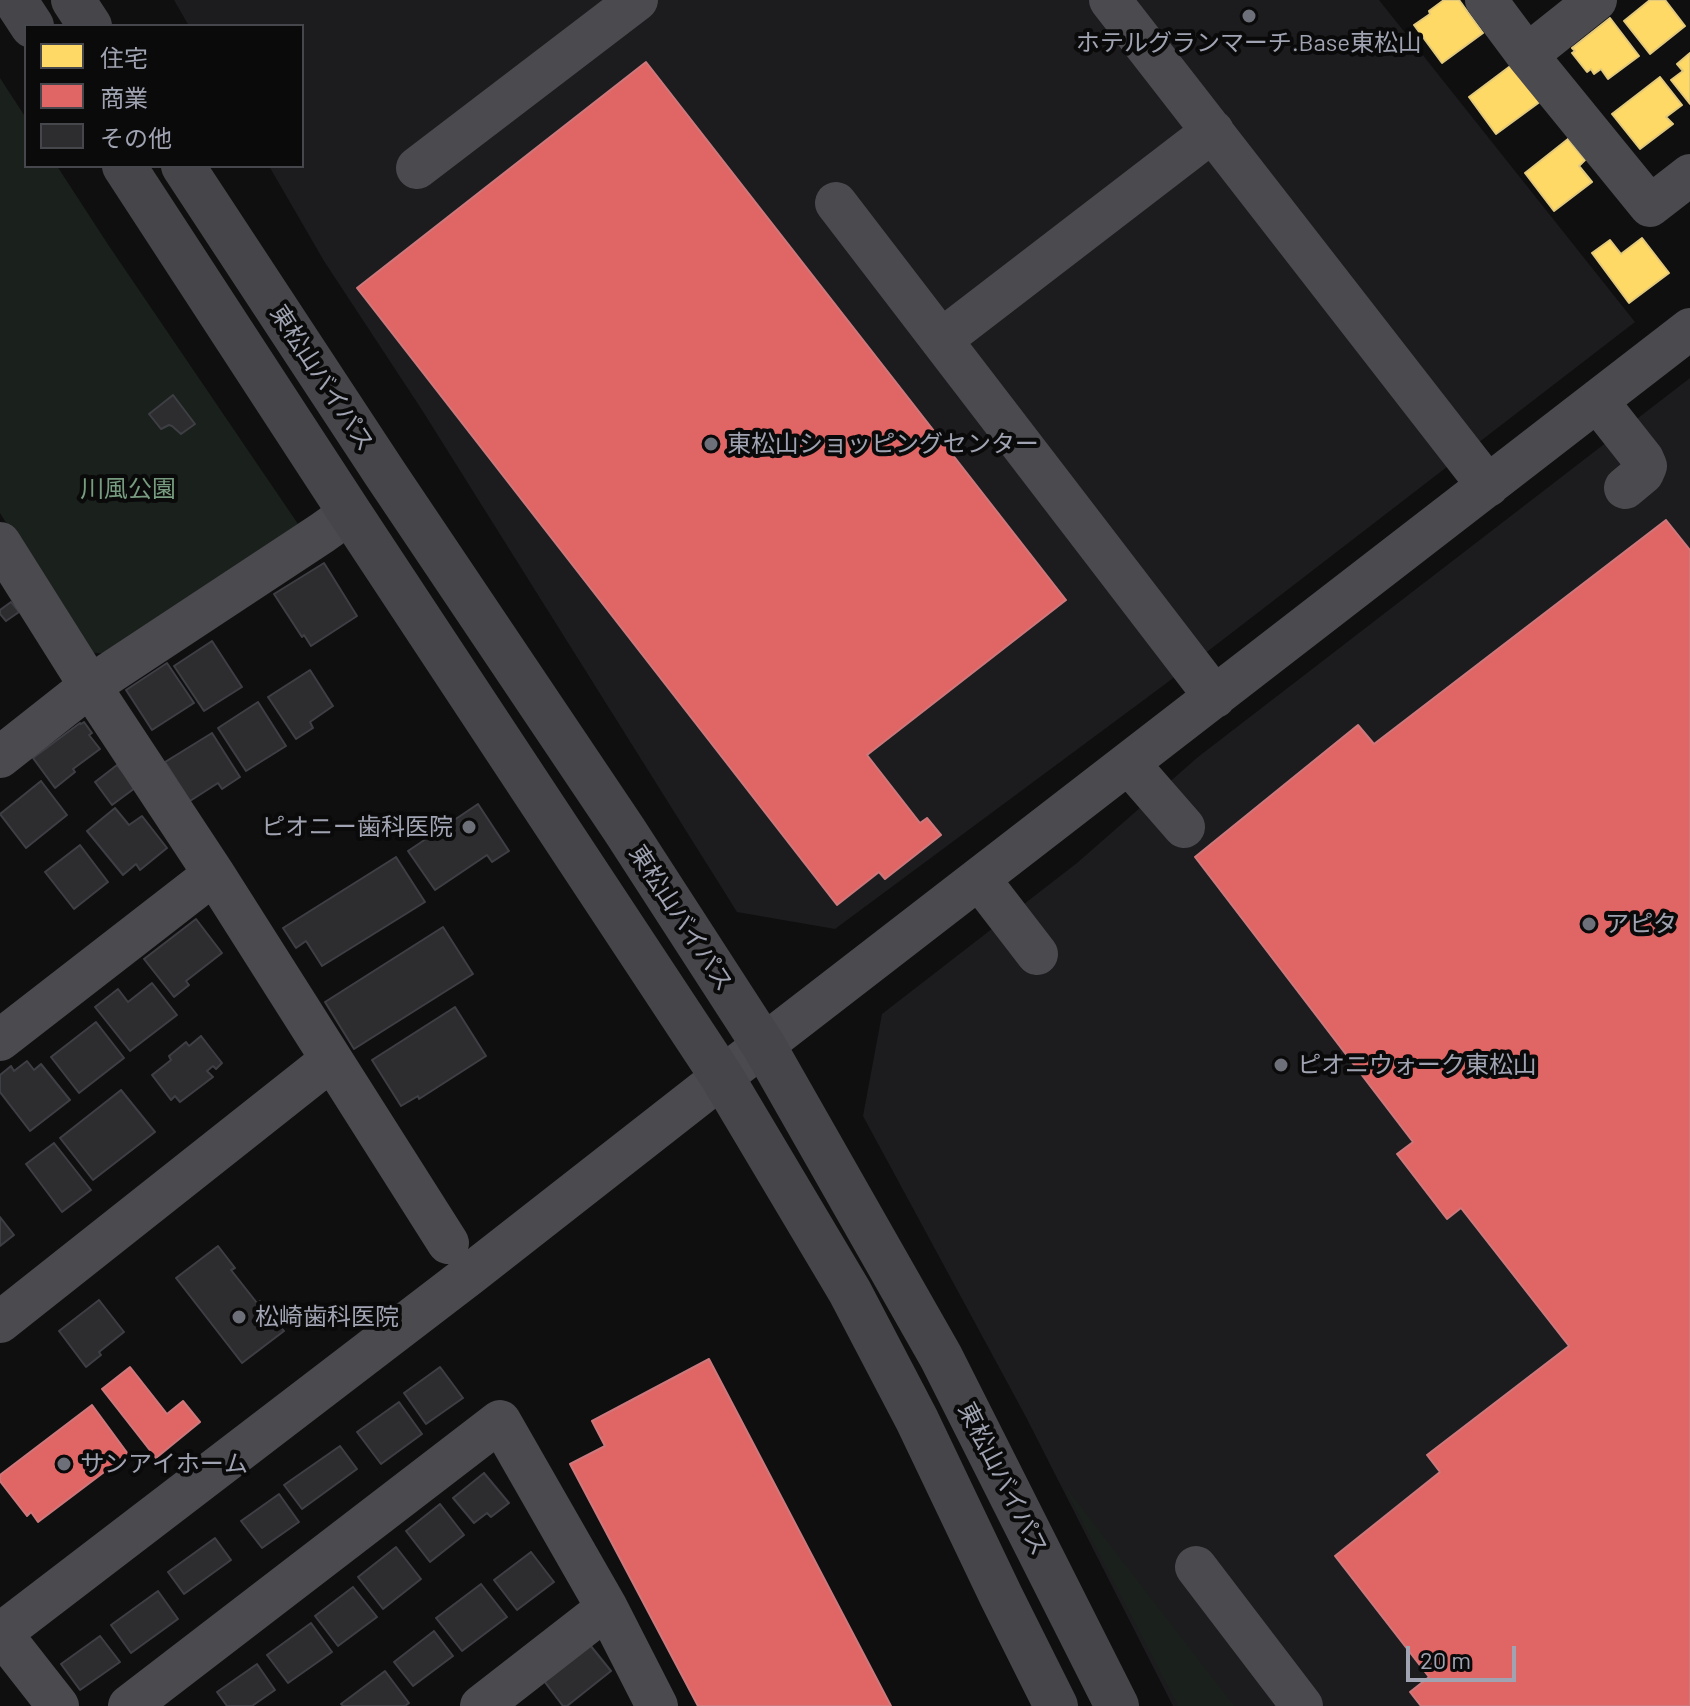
<!DOCTYPE html>
<html>
<head>
<meta charset="utf-8">
<style>
	body { margin:0 }
	#map { position:relative; width:1690px; height:1706px; overflow:hidden; background:#0f0f10; font-family:Barlow,"Noto Sans JP",sans-serif }
	canvas { display:block }
	.legend { position:absolute; left:24px; top:24px; width:280px; height:144px; box-sizing:border-box; background:#0a0a0b; border:2px solid #46474d; margin:0; padding:10px 14px; list-style:none; font-size:24px; color:#a0a3b1 }
	.legend li { display:flex; align-items:center; gap:16px; height:40px }
	.legend b { width:40px; border:2px solid #46474d }
	.scale { position:absolute; left:1406px; top:1646px; width:110px; height:36px; box-sizing:border-box; border:4px solid #a0a3b1; border-top:0; padding-left:10px; font-size:24px; line-height:28px; white-space:nowrap; color:#a0a3b1; -webkit-text-stroke:6px #0a0a0b; paint-order:stroke }
</style>
</head>
<body>
<div id="map">
<canvas width="1690" height="1706"></canvas>
<ul class="legend">
<li><b style="height:22px;background:#ffd966"></b>住宅</li>
<li><b style="height:22px;background:#e06666"></b>商業</li>
<li><b style="height:22px;background:#2d2d2f"></b>その他</li>
</ul>
<div class="scale">20 m</div>
</div>
<script>
const context = document.querySelector('canvas').getContext('2d');
context.lineJoin = 'round';
function fill(path, color) { context.fillStyle = color; context.fill(path, 'evenodd'); }
const poly = rows => new Path2D(rows.map(r => 'M' + r).join(''));
function trace(path, color, width, dash) { context.strokeStyle = color; context.lineWidth = width; context.lineCap = dash ? 'butt' : 'round'; context.setLineDash(dash || []); context.stroke(path); }
function write(font, color, halo, rows, align = 'center') {
  context.font = font + ' Barlow,"Noto Sans JP",sans-serif'; context.lineWidth = 8; context.setLineDash([]); context.textBaseline = 'middle'; context.strokeStyle = halo; context.fillStyle = color; for (const [text, x, y, turn = 0] of rows) {
    context.save(); context.translate(x, y); context.rotate((+turn || 0) * Math.PI / 180); context.textAlign = isNaN(turn) ? turn : align; if (halo) context.strokeText(text, 0, 0); context.fillText(text, 0, 0); context.restore();
  }
}
fill(poly([
	[174,0,1379,0,1635,322,1164,685,835,929,737,912,422,410,324,261,269,166,302,166,302,26,189,26],
	[1690,378,1690,1706,1173,1706,1026,1417,863,1116,882,1014,1077,863,1198,757]
]), '#1c1c1e');
fill(poly([
	[0,78,26,118,26,166,57,166,109,246,298,524,107,654,87,652,0,513],
	[1063,1484,1234,1706,1178,1706]
]), '#1a201b');
const homes = poly([
	[1444,0,1459,0,1483,33,1442,63,1414,25,1430,14,1429,11,1444,0],
	[1650,0,1665,0,1685,26,1650,54,1624,21,1650,0],
	[1610,18,1639,56,1608,79,1601,69,1594,74,1591,69,1587,72,1572,53,1575,51,1572,48,1610,18],
	[1690,53,1690,104,1671,80,1683,71,1677,64,1690,53],
	[1513,64,1541,101,1496,134,1469,97,1513,64],
	[1660,77,1682,105,1666,117,1673,124,1640,149,1612,114,1660,77],
	[1568,139,1585,160,1579,166,1592,182,1554,211,1525,173,1568,139],
	[1642,238,1669,273,1629,303,1592,253,1610,240,1621,254,1642,238]
]);
fill(homes, '#ffd966');
trace(homes, '#e2c97c', 2);
const shops = poly([
	[646,62,1066,600,867,755,920,823,927,818,941,835,885,879,879,872,837,905,357,288,646,62],
	[1666,520,1690,550,1690,1706,1421,1706,1410,1692,1429,1677,1335,1556,1440,1472,1427,1455,1569,1346,1461,1208,1447,1219,1397,1154,1413,1142,1195,857,1358,725,1374,744,1666,520],
	[709,1359,891,1706,698,1706,570,1464,605,1446,592,1421,709,1359],
	[130,1367,167,1414,183,1401,200,1422,156,1458,102,1389,130,1367],
	[92,1405,128,1454,38,1522,31,1512,27,1516,0,1481,0,1475,92,1405]
]);
fill(shops, '#e06666');
trace(shops, '#cd787c', 2);
const building = poly([
	[173,395,195,424,181,434,172,426,169,425,161,429,149,414,173,395],
	[324,563,357,616,311,646,304,635,302,637,274,594,324,563],
	[11,602,19,612,6,621,0,614,0,610,11,602],
	[212,641,242,687,204,711,174,666,212,641],
	[167,663,194,703,152,730,126,690,167,663],
	[310,670,333,706,310,722,313,728,296,739,268,697,310,670],
	[258,702,286,746,246,771,218,728,258,702],
	[84,722,92,733,89,735,100,749,73,769,75,772,55,788,33,758,80,723,81,724,84,722],
	[212,733,240,777,222,789,218,783,190,801,165,762,212,733],
	[117,765,135,788,112,805,95,782,117,765],
	[41,781,67,815,26,848,0,814,41,781],
	[478,804,509,851,492,862,487,855,435,890,408,851,478,804],
	[115,808,129,825,142,816,167,848,140,870,136,864,123,875,87,831,115,808],
	[80,845,108,882,74,909,45,872,80,845],
	[396,857,425,902,322,966,306,941,296,948,283,928,396,857],
	[196,919,222,953,186,981,189,985,174,997,144,959,196,919],
	[443,927,473,974,354,1049,325,1002,443,927],
	[152,983,177,1015,130,1051,95,1007,118,989,128,1002,152,983],
	[455,1007,486,1056,419,1099,418,1096,401,1106,372,1060,455,1007],
	[96,1022,124,1058,79,1093,51,1057,96,1022],
	[201,1036,222,1063,216,1069,213,1066,207,1071,213,1077,180,1102,175,1096,171,1100,152,1075,171,1060,169,1056,186,1042,189,1046,201,1036],
	[27,1061,34,1070,41,1064,70,1100,30,1131,0,1092,0,1075,11,1066,14,1071,27,1061],
	[121,1090,155,1132,93,1180,60,1138,121,1090],
	[54,1143,91,1190,62,1212,26,1164,54,1143],
	[0,1217,14,1235,0,1246,0,1217],
	[218,1246,235,1268,231,1270,257,1303,260,1301,284,1331,242,1363,176,1278,218,1246],
	[99,1300,124,1332,99,1352,101,1355,86,1367,59,1331,99,1300],
	[440,1367,463,1398,426,1424,404,1393,440,1367],
	[399,1402,422,1434,381,1464,357,1432,399,1402],
	[340,1446,357,1469,302,1509,284,1485,340,1446],
	[484,1473,509,1503,491,1517,487,1513,474,1523,453,1498,484,1473],
	[279,1494,299,1522,262,1548,241,1521,279,1494],
	[440,1504,464,1535,430,1562,406,1531,440,1504],
	[215,1538,231,1560,184,1594,168,1572,215,1538],
	[396,1547,421,1579,383,1609,358,1577,396,1547],
	[531,1552,554,1582,517,1610,494,1580,531,1552],
	[481,1584,507,1617,462,1651,436,1618,481,1584],
	[353,1587,377,1617,338,1646,315,1616,353,1587],
	[158,1591,178,1619,131,1653,111,1625,158,1591],
	[311,1623,332,1652,288,1683,267,1655,311,1623],
	[434,1631,453,1656,413,1686,394,1662,434,1631],
	[100,1636,120,1662,80,1690,61,1664,100,1636],
	[590,1645,611,1671,567,1706,563,1706,544,1681,590,1645],
	[257,1664,275,1690,252,1706,227,1706,217,1692,257,1664],
	[385,1671,409,1703,405,1706,343,1706,341,1704,385,1671]
]);
fill(building, '#2d2d2f');
trace(building, '#3e3f44', 2);
trace(poly([
	[1110,0,1488,486],
	[1486,0,1527,55,1650,206,1690,175],
	[1527,55,1596,0],
	[417,168,637,0],
	[836,203,1215,697],
	[941,340,1213,131],
	[1598,402,1643,459,1646,466,1643,473,1625,488],
	[0,543,90,686,214,874,448,1243],
	[0,757,90,686,322,533,350,513],
	[1129,764,1184,827],
	[980,880,1037,954],
	[0,1040,214,874],
	[0,1322,331,1060],
	[1196,1567,1302,1706],
	[0,1632,58,1706],
	[0,1634,469,1275,722,1077,1690,329],
	[129,1706,500,1421,607,1608,657,1706],
	[481,1706,607,1608]
]), '#4a4a4f', 42);
trace(poly([
	[15,0,32,26],
	[73,0,90,26],
	[124,166,350,513,722,1077,850,1292,917,1420,1001,1596,1056,1706],
	[183,166,384,472,625,831,764,1046,941,1357,1117,1706]
]), '#46464a', 44);
for (const [x, y, r, color] of [
	[1249,16,8,"#6d6f79"],
	[711,444,8,"#6d6f79"],
	[469,827,8,"#6d6f79"],
	[1589,924,8,"#6d6f79"],
	[1281,1065,8,"#6d6f79"],
	[239,1317,8,"#6d6f79"],
	[64,1464,8,"#6d6f79"]
]) { const dot = new Path2D(); dot.arc(x, y, r, 0, 2 * Math.PI); context.fillStyle = color; context.fill(dot); trace(dot, '#0a0a0b', 3); }
write('24px', '#a0a3b1', '#0a0a0b', [
	["ホテルグランマーチ.Base東松山",1249,43,"center"],
	["東松山ショッピングセンター",727,444],
	["ピオニー歯科医院",453,827,"right"],
	["アピタ",1605,924],
	["ピオニウォーク東松山",1297,1065],
	["松崎歯科医院",255,1317],
	["サンアイホーム",80,1464]
], 'left');
write('24px', '#a0a3b1', '#0a0a0b', [
	["東松山バイパス",322,378,57],
	["東松山バイパス",681,918,57],
	["東松山バイパス",1003,1479,63]
]);
write('24px', '#779c7f', '#0a0a0b', [
	["川風公園",128,489]
]);
</script>
</body>
</html>
